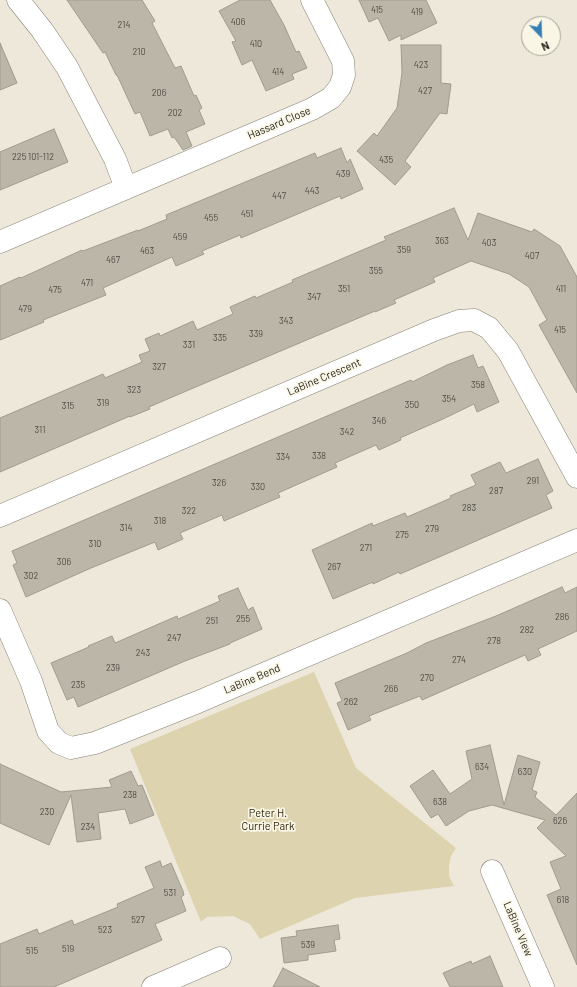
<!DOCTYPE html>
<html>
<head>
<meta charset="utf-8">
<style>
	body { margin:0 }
	#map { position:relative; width:577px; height:987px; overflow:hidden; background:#ede8d9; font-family:Barlow,sans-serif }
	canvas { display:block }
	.north { position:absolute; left:521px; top:16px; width:40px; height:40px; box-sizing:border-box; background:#faf6e6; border:1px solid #a6a397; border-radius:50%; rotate:157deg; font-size:11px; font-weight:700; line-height:16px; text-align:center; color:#292721 }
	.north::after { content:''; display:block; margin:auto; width:14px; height:18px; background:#367fb3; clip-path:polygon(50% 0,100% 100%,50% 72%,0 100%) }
</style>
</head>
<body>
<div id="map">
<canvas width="577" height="987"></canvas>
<div class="north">N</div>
</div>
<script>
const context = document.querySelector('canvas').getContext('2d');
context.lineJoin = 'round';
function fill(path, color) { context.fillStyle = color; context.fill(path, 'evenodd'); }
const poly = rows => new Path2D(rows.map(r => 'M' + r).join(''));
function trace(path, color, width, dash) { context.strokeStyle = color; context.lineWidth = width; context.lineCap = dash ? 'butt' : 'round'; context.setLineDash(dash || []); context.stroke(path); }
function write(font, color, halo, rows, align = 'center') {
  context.font = font + ' Barlow,sans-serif'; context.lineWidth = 3.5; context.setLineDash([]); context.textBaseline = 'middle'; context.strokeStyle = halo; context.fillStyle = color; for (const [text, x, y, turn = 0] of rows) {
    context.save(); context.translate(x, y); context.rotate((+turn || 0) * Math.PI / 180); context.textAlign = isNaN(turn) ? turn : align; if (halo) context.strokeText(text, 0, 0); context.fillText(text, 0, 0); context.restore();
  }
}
fill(poly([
	[314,672,356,768,456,848,451,856,449,866,449,876,454,886,355,898,260,939,250,924,233,916,207,917,201,922,130,749]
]), '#ded3af');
const building = poly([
	[67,0,142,0,155,21,152,23,175,68,181,66,194,96,196,95,202,108,199,110,205,124,186,132,192,146,183,150,174,137,172,138,168,129,150,136,140,112,135,114,117,75,116,75,105,52,103,53,67,0],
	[240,0,270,0,284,25,296,52,299,51,307,68,292,74,294,79,266,91,252,60,242,65,232,42,236,41,219,11,240,0],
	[359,0,426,0,437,23,401,40,401,35,389,41,378,18,369,22,359,0],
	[0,43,17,83,0,90,0,43],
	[401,45,441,45,441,83,451,84,447,114,440,113,405,161,411,167,395,185,357,151,374,133,377,136,397,108,402,73,401,45],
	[54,129,68,162,0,190,0,152,54,129],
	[341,148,347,163,350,159,363,189,341,199,340,196,241,238,240,235,202,251,204,254,176,266,172,257,103,288,106,295,43,320,44,322,0,340,0,286,20,277,21,278,82,250,83,251,138,230,138,231,167,219,166,215,315,153,317,158,341,148],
	[454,208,468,240,478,213,532,232,534,229,560,246,577,277,577,393,539,325,547,320,529,287,509,274,471,261,433,278,435,282,394,300,396,303,375,312,375,311,184,392,149,407,150,409,130,417,130,416,0,472,0,418,103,374,105,378,142,362,139,355,150,351,145,339,159,333,160,336,193,321,197,330,233,314,230,307,255,296,256,298,293,282,292,280,386,240,384,237,454,208],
	[473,355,478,368,483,366,499,402,477,412,474,404,443,419,400,438,401,440,379,450,376,445,335,463,337,467,278,493,280,497,224,521,222,515,180,533,183,539,158,550,155,542,91,568,26,597,13,565,17,563,12,551,411,380,412,382,447,365,473,355],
	[538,459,553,491,546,495,552,508,400,574,399,572,373,584,373,582,333,599,312,550,372,523,373,526,405,513,407,517,451,498,450,496,476,485,471,475,500,462,506,473,538,459],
	[562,587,565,593,577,587,577,631,538,649,541,655,528,661,525,655,422,700,420,696,369,716,371,720,348,730,337,703,342,701,335,683,407,653,426,643,496,616,562,587],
	[238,588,248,610,253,607,262,629,230,643,230,644,185,661,78,707,74,697,67,700,51,663,89,647,88,646,112,636,115,643,177,616,178,619,220,601,218,596,238,588],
	[490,745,504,805,518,755,540,762,532,790,537,792,535,797,556,815,577,793,577,965,547,895,561,889,550,862,566,856,537,828,545,820,492,805,469,811,446,826,438,814,431,818,410,786,433,770,450,794,472,779,466,751,490,745],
	[0,764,61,792,112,787,109,780,131,771,138,786,142,785,154,815,130,824,125,809,98,813,101,839,77,842,71,795,49,845,0,823,0,764],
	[160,861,162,867,171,863,183,891,184,895,181,897,186,911,155,924,162,940,54,987,0,987,0,944,37,929,39,934,72,920,74,925,118,907,117,904,154,888,145,867,160,861],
	[338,925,340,939,334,940,336,951,308,955,308,960,284,963,281,938,297,936,296,931,338,925],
	[490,956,503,987,450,987,443,973,471,961,472,964,490,956],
	[283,968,320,987,273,987,283,968]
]);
fill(building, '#bbb6a8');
trace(building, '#9f9b8d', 1);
const minor = poly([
	[18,0,42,30,67,67,115,159,126,188],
	[0,242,312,109,331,98,340,87,344,75,343,61,312,0],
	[0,516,434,330,459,321,474,320,489,328,508,351,577,477],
	[0,610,31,681,48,731,59,743,71,748,95,743,198,702,577,540],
	[492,871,543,987],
	[153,987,220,958]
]);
trace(minor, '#868274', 23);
trace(minor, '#fff', 22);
write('9px', '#4e4b43', null, [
	["415",377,10],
	["419",417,12],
	["406",238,22],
	["214",124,25],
	["410",256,44],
	["210",139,52],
	["423",421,65],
	["414",278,72],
	["427",425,91],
	["206",159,93],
	["202",175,113],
	["225 101-112",33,157],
	["435",386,160],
	["439",343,174],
	["443",312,191],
	["447",279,196],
	["451",247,214],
	["455",211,218],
	["459",180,237],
	["363",442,241],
	["403",489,243],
	["359",404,250],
	["463",147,251],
	["407",532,256],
	["467",113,260],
	["355",376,271],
	["471",87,283],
	["351",344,289],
	["411",561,289],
	["475",55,290],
	["347",314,297],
	["479",25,309],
	["343",286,321],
	["415",560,330],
	["339",256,334],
	["335",220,338],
	["331",189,345],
	["327",159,367],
	["358",478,385],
	["323",134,390],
	["354",449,399],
	["319",103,403],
	["350",412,405],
	["315",68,406],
	["346",379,421],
	["311",40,430],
	["342",347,432],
	["338",319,456],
	["334",283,457],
	["291",533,481],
	["326",219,483],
	["330",258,487],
	["287",496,491],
	["283",469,508],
	["322",189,511],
	["318",160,521],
	["314",126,528],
	["279",432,529],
	["275",402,535],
	["310",95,544],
	["271",366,548],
	["306",64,562],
	["267",334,567],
	["302",31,576],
	["286",562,617],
	["255",243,619],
	["251",212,621],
	["282",527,630],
	["247",174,638],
	["278",494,641],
	["243",143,653],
	["274",459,660],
	["239",113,668],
	["270",427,678],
	["235",78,685],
	["266",391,689],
	["262",351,702],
	["634",482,767],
	["630",525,772],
	["238",130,795],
	["638",440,802],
	["230",47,812],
	["626",560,821],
	["234",88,827],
	["531",170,893],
	["618",563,900],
	["527",138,920],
	["523",105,930],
	["539",308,945],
	["519",68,949],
	["515",32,951]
]);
write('11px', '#292721', '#faf6e6', [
	["Hassard Close",279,123,-23],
	["LaBine Crescent",324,377,-23],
	["LaBine Bend",252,679,-23],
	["LaBine View",518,929,67]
]);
write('11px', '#30280f', '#faf6e6', [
	["Peter H.",268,813],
	["Currie Park",268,826]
]);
</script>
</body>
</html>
